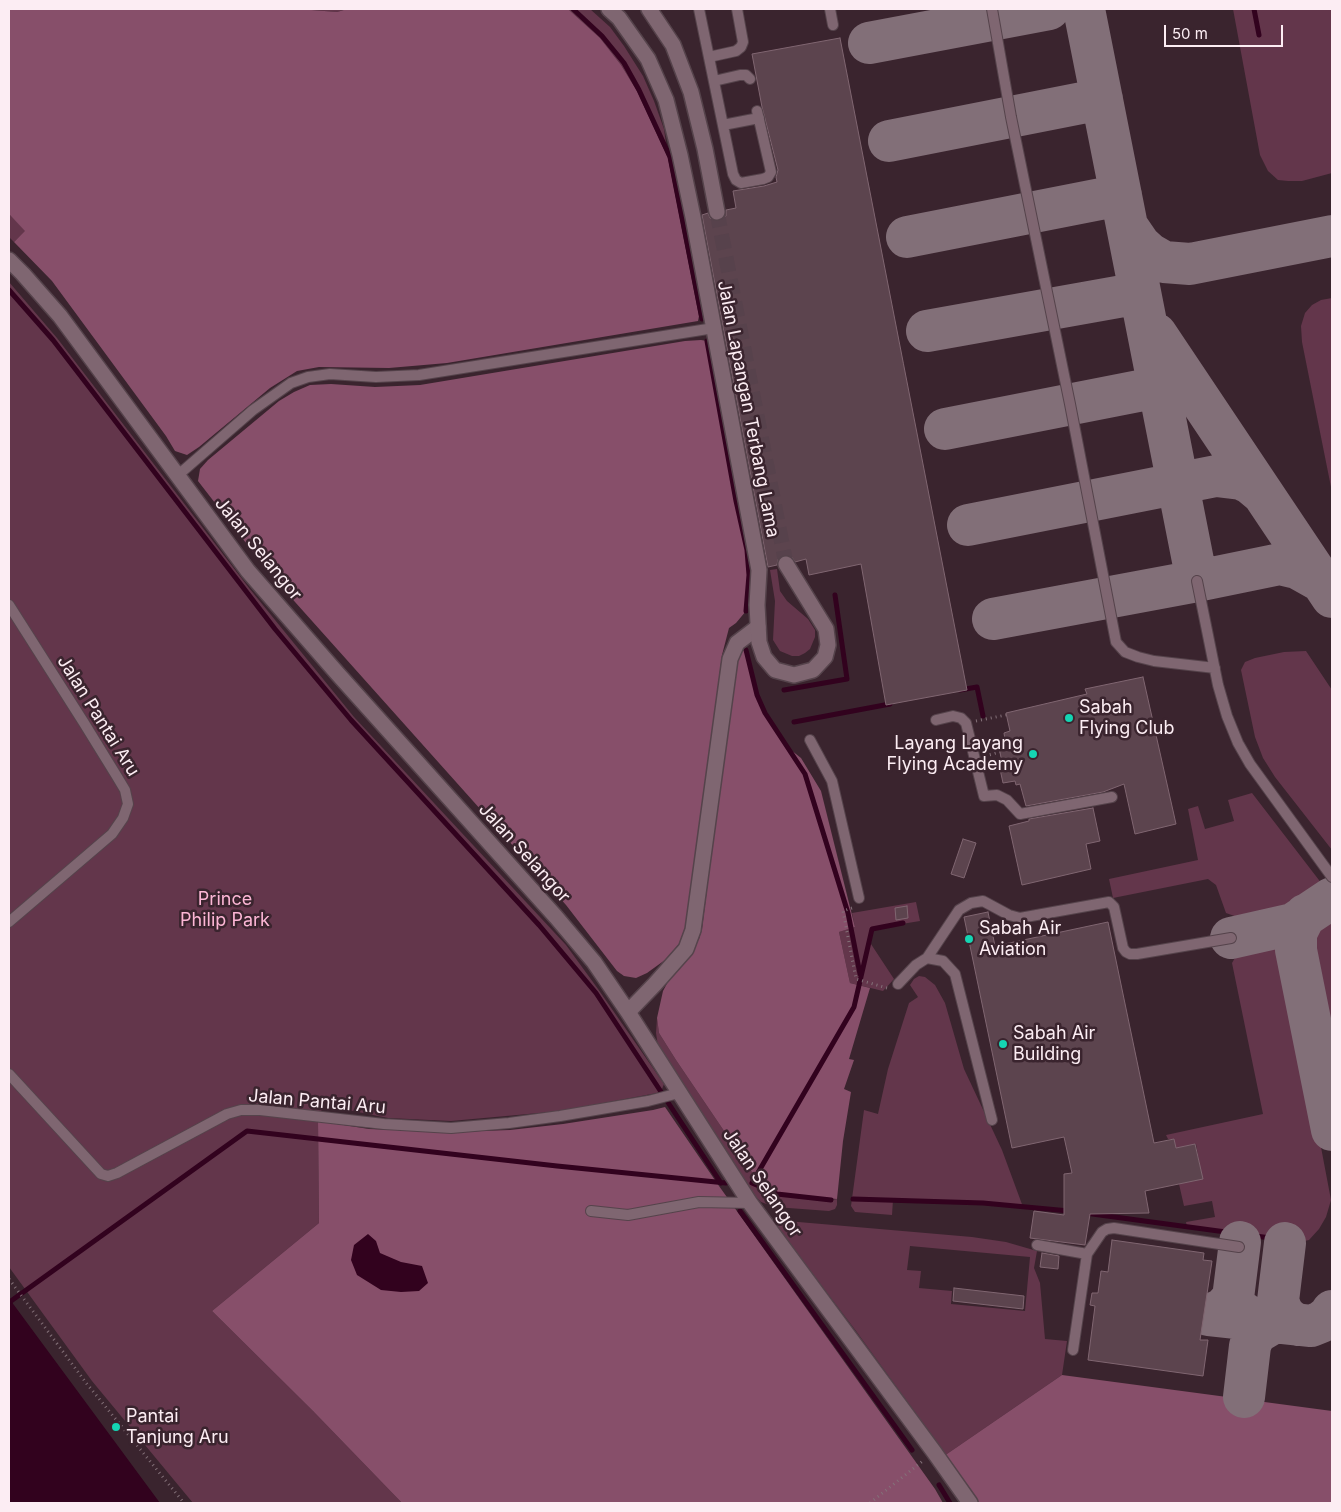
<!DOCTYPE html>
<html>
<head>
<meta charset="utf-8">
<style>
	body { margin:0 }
	#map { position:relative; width:1341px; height:1512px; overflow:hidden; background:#3a242e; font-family:Inter,sans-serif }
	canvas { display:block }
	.frame { position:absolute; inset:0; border:10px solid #fcedf3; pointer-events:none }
	.scale { position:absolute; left:1164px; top:25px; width:119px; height:22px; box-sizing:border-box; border:2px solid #fcedf3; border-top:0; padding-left:6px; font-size:15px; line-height:18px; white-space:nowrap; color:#fcedf3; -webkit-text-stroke:4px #3a242e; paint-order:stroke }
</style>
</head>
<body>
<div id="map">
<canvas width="1341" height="1512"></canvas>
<div class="frame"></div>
<div class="scale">50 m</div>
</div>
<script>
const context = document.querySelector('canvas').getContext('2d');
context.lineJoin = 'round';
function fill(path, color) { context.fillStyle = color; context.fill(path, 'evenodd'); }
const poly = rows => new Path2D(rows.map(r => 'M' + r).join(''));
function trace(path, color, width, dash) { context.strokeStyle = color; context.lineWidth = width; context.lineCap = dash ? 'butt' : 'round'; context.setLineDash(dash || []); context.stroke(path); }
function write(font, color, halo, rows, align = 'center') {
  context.font = font + ' Inter,sans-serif'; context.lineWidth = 5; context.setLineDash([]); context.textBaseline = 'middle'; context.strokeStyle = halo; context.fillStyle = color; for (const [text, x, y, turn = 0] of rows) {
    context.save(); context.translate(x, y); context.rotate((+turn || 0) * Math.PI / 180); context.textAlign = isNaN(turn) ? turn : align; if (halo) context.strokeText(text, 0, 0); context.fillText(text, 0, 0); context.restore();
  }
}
fill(poly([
	[299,9,347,9,337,12],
	[568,9,590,9,610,27,624,46,643,76,654,101,664,129,668,158,637,91,621,65,600,38],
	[1233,9,1332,9,1332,173,1302,181,1288,181,1278,180,1268,171,1260,155],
	[9,214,26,231,14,242,9,237],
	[9,282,57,338,249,588,354,717,566,945,598,989,664,1084,662,1089,657,1093,561,1111,451,1121,388,1118,323,1105,318,1122,319,1223,212,1311,313,1411,402,1503,193,1503,92,1381,9,1267],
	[1332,298,1332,492,1302,342,1301,326,1305,313,1312,305,1321,300],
	[777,569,780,591,787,601,808,619,815,630,815,637,810,649,805,653,799,656,792,656,780,651,773,640,775,601,770,570],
	[1306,651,1332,690,1332,850,1275,777,1263,758,1255,737,1241,670,1245,662,1255,658,1284,652],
	[1252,793,1322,884,1307,897,1288,908,1263,916,1240,918,1226,913,1216,885,1208,879,1113,898,1109,879,1198,860,1188,809,1198,806,1205,829,1234,821,1228,800],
	[916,902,920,921,871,929,869,941,894,979,883,991,850,983,839,932,855,927,852,913],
	[1332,913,1332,1071,1310,966,1307,949,1307,936,1314,925],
	[1261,941,1274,941,1281,948,1289,978,1331,1200,1326,1217,1319,1229,1309,1240,1300,1242,1187,1227,1186,1222,1215,1217,1212,1201,1184,1206,1179,1184,1202,1178,1196,1144,1176,1148,1174,1139,1168,1139,1166,1135,1263,1114,1232,963,1236,956,1246,947],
	[919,976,925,977,935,985,945,1003,964,1069,1002,1150,1023,1207,983,1203,893,1200,892,1215,855,1212,851,1206,864,1110,878,1114,888,1069,909,1003,918,997,910,985,914,979],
	[657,1018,659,1033,676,1060,762,1187,831,1200,837,1199,837,1205,835,1209,829,1211,775,1207,761,1202,755,1196,686,1093,658,1046,656,1033],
	[787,1221,972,1237,1006,1242,1037,1251,1034,1268,1040,1283,1045,1339,1067,1341,1062,1375,944,1456,924,1425,856,1331,776,1226],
	[910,1246,1030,1257,1025,1311,951,1304,952,1291,919,1288,921,1271,907,1270]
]), '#63364b');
fill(poly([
	[9,9,299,9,337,12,347,9,568,9,600,38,621,65,637,91,668,158,699,316,698,321,447,363,389,368,319,367,297,371,270,388,199,447,187,455,175,451,166,436,52,281,14,242,25,231,9,214],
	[701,340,707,341,736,501,747,550,749,575,748,605,746,611,736,623,729,628,722,655,687,922,679,944,665,960,647,973,636,978,624,976,617,971,566,905,270,574,198,481,200,469,208,460,279,401,294,392,310,385,331,384,375,387,420,385,685,341],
	[746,650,757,695,765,713,786,746,801,758,821,791,855,927,839,932,850,983,870,988,849,1059,854,1060,844,1089,851,1092,843,1141,837,1199,777,1194,762,1187,676,1060,659,1033,657,1018,663,991,671,976,699,939,702,929,735,666,741,651],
	[665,1107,719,1186,935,1489,943,1503,402,1503,313,1411,212,1311,319,1223,318,1121,369,1129,452,1132,510,1130,563,1124,653,1110],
	[1062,1375,1332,1411,1332,1503,979,1503,944,1456]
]), '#874f6a');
fill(poly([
	[368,1234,376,1241,380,1253,401,1262,422,1266,428,1283,419,1291,401,1292,381,1290,357,1275,351,1260,354,1245],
	[9,1299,11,1301,160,1503,9,1503]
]), '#32021e');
trace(poly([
	[573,9,602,36,624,63,639,90,670,157,702,319],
	[1254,9,1259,35],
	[9,290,53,340,275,629,351,720,539,925,596,993,721,1183],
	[707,341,736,501,747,550,749,575,746,611],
	[746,650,757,695,765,713,805,774,848,913,860,974],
	[784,690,847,679,835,595],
	[960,690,977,687,983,716],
	[794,722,890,704],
	[853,1199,983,1203,1069,1211],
	[831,1200,777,1194,752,1183,854,1007,872,929,903,923],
	[740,1211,912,1450],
	[1085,1213,1300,1242],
	[11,1301,247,1131,557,1166,726,1183],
	[939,1485,950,1503]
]), '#32021e', 5);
trace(poly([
	[1084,9,1127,226,1140,245,1150,254,1164,262,1190,264,1332,236],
	[869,43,1049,9],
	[889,141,1102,99],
	[907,237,1121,195],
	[927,331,1140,293],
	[1156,334,1332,597],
	[945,429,1159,387,1181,390,1186,392],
	[968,525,1216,476,1241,479,1250,483,1262,493],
	[1197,581,1280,564,1297,568,1322,582],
	[993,619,1197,581,1127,226],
	[1305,915,1296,933,1296,950,1332,1130],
	[1231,938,1293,924,1332,898],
	[1240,1242,1233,1298,1238,1309,1251,1318],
	[1285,1243,1278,1301,1282,1312,1288,1319,1298,1325],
	[1233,1298,1223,1309,1209,1315,1311,1326,1321,1322,1330,1315,1332,1311],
	[1244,1397,1250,1346,1253,1338,1258,1332,1275,1322]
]), '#826f78', 42);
const building = poly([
	[840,38,967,690,886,705,861,564,809,575,806,559,795,562,791,556,786,555,782,556,778,559,777,565,768,567,702,215,708,213,710,218,713,221,719,221,726,216,726,210,736,208,733,191,764,186,777,182,776,177,778,170,762,107,752,54,840,38],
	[1143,677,1176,824,1135,834,1124,784,1103,792,1026,806,1020,784,1016,785,1015,781,1003,783,1000,769,1003,768,999,747,1006,746,1004,733,1010,731,1006,713,1087,694,1085,689,1143,677],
	[1093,808,1100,841,1086,844,1091,869,1022,885,1009,826,1029,821,1029,819,1093,808],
	[963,839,976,843,964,878,951,874,963,839],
	[907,906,908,918,896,920,895,908,907,906],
	[988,912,995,946,1108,922,1154,1143,1174,1139,1176,1148,1195,1144,1203,1179,1145,1191,1149,1213,1090,1214,1085,1245,1030,1238,1034,1211,1064,1215,1064,1174,1072,1173,1064,1137,1012,1148,964,917,988,912],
	[1112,1240,1204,1253,1203,1260,1212,1261,1200,1340,1208,1340,1203,1376,1088,1360,1095,1306,1090,1305,1092,1293,1098,1293,1101,1271,1108,1272,1112,1240],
	[1042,1253,1059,1256,1058,1269,1040,1267,1042,1253],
	[954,1288,1024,1296,1023,1309,953,1301,954,1288]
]);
fill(building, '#5c444e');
trace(building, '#806671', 1);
trace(poly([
	[717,212,786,564]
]), '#57424c', 15, [15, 8]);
const service = poly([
	[699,9,733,174,736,180,741,183,763,179,768,177,771,172,757,111],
	[830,9,833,25],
	[992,9,1011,117,1070,404,1116,642,1125,652,1138,657,1154,661,1215,668],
	[709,57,736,51,741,47,743,42,737,9],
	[714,81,740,75,746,75,750,79],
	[723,125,759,118],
	[177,476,253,410,291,383,308,377,330,374,376,377,419,375,714,328],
	[1197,581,1218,685,1227,716,1238,743,1250,764,1332,877],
	[9,605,84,723,116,775,125,790,128,804,123,818,112,834,9,922],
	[936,720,953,716,961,718,966,723,984,796,997,795,1007,800,1020,814,1112,797],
	[810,740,832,781,859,898],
	[927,958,959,910,971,903,983,901,1009,915,1020,918,1109,902,1114,907,1123,948,1126,952,1130,954,1137,954,1231,938],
	[898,984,916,965,927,958,943,961,955,974,992,1120],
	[9,1074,101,1174,108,1176,117,1173,227,1114,241,1110,260,1110,384,1124,451,1128,509,1123,560,1116,648,1101,679,1093],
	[591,1211,628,1215,699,1202,750,1203],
	[1037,1245,1087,1254],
	[1073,1350,1087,1254,1102,1232,1107,1229,1114,1228,1239,1247]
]);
const minor = poly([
	[9,260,23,274,60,316,248,571,337,673,556,917,594,962,628,1012,750,1203,934,1452,970,1503],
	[628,1012,655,984,686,949,693,930,730,659,737,643,758,627]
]);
const secondary = poly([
	[609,9,619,18,648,59,666,100,680,155,693,217,759,570,757,605,759,642,764,657,775,670,794,675,813,670,825,657,828,645,826,629,786,564],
	[649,9,673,45,691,92,705,149,717,212]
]);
trace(service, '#55434b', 12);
trace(minor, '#55434b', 18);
trace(secondary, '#55434b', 18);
trace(poly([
	[976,721,1006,715],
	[985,756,1000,752],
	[852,908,843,911,856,979,887,988],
	[9,1279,87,1384,184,1503],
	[870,1503,924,1460]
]), '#847179', 3, [1, 4]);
trace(service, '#7f6671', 10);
trace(minor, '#7f6671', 15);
trace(secondary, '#7f6671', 15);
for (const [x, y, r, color] of [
	[1069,718,5,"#14d5b3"],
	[1033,754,5,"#14d5b3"],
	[969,939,5,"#14d5b3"],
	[1003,1044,5,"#14d5b3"],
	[116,1427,5,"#14d5b3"]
]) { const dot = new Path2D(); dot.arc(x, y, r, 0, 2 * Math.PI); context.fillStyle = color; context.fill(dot); trace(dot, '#3a242e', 2); }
write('18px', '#fcedf3', '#3a242e', [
	["Jalan Lapangan Terbang Lama",748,409,79],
	["Jalan Selangor",258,549,51],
	["Jalan Pantai Aru",98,716,58],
	["Jalan Selangor",524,853,48],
	["Jalan Pantai Aru",317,1102,5],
	["Jalan Selangor",762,1183,56]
]);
write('18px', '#fcedf3', '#3a242e', [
	["Sabah",1079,708],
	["Flying Club",1079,729],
	["Layang Layang",1023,744,"right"],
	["Flying Academy",1023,765,"right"],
	["Sabah Air",979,929],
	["Aviation",979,950],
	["Sabah Air",1013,1034],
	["Building",1013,1055],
	["Pantai",126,1417],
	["Tanjung Aru",126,1438]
], 'left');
write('18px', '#fcb6d5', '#3a242e', [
	["Prince",225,900],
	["Philip Park",225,921]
]);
</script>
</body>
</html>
